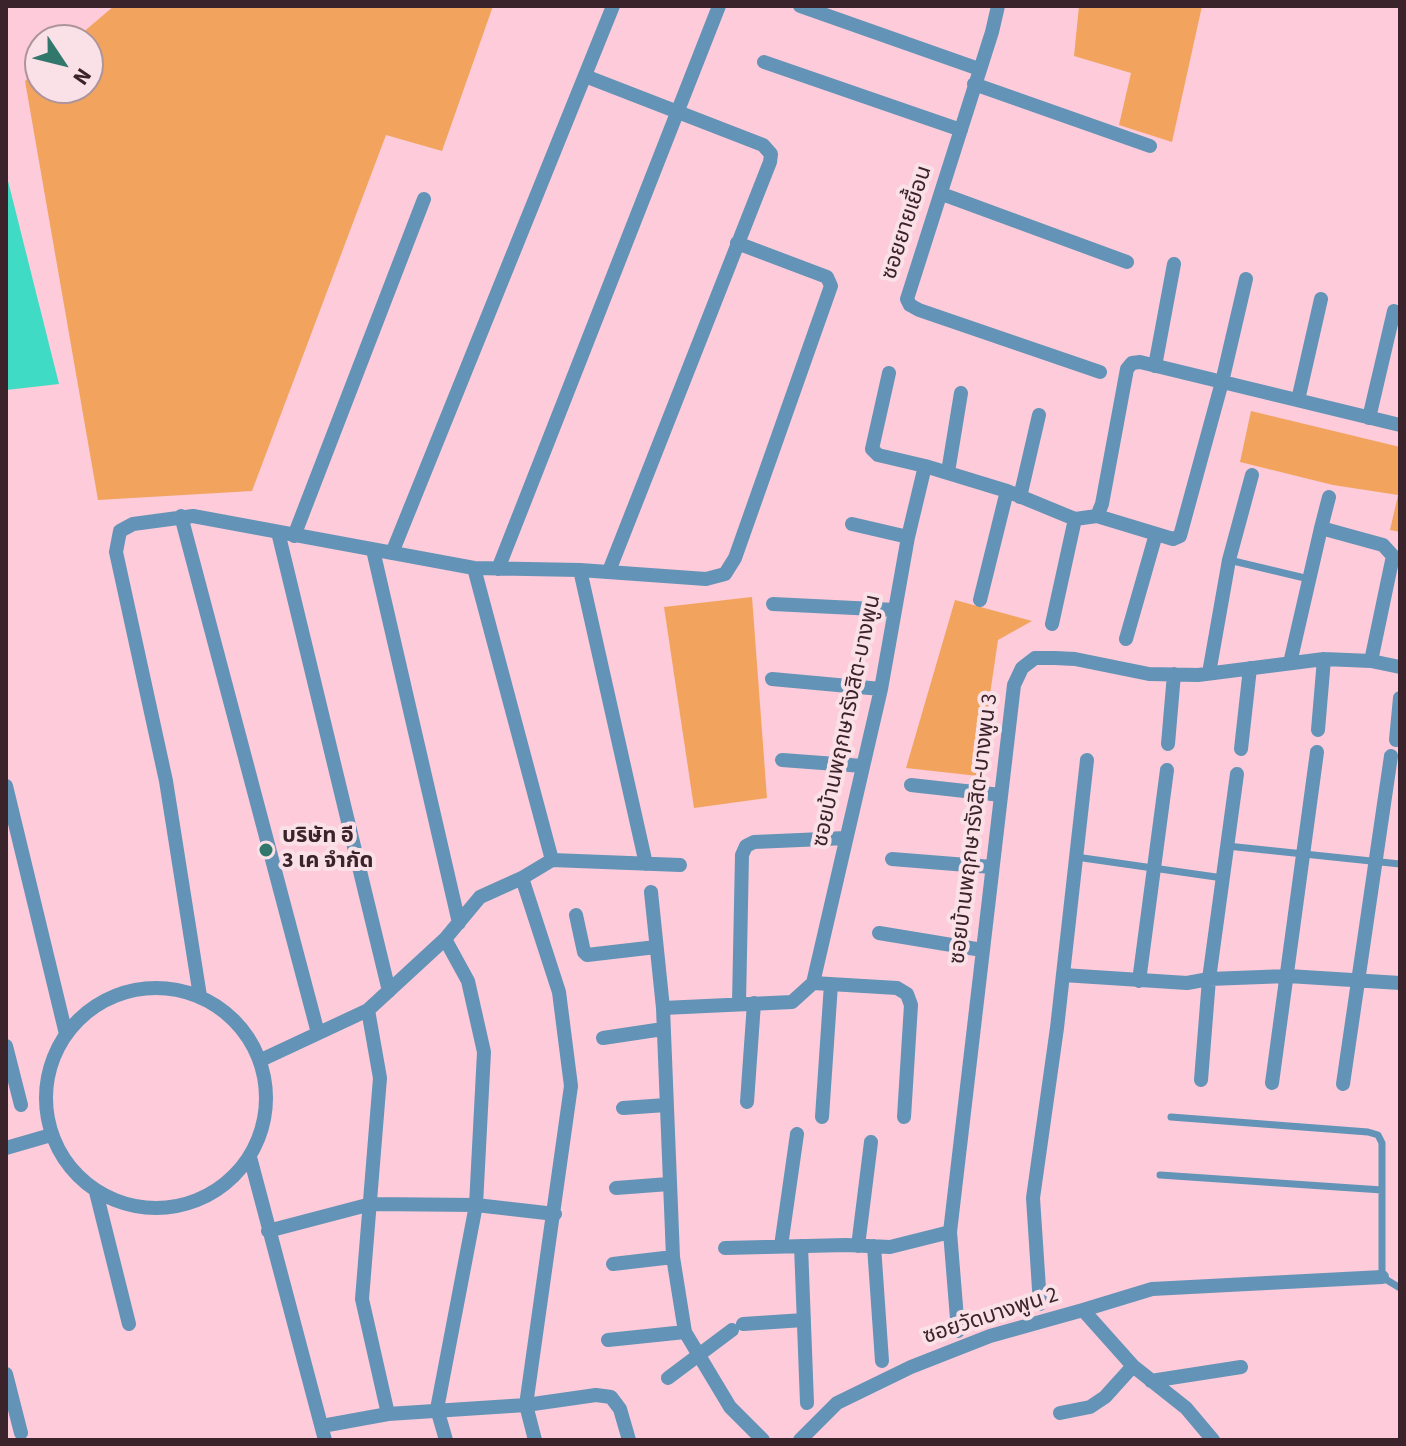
<!DOCTYPE html>
<html>
<head>
<meta charset="utf-8">
<style>
	body { margin:0 }
	#map { position:relative; width:1406px; height:1446px; overflow:hidden; background:#fdcbd9; font-family:"Source Sans 3",sans-serif }
	canvas { display:block }
	.frame { position:absolute; inset:0; border:8px solid #3a232a; pointer-events:none }
	.north { position:absolute; left:24px; top:24px; width:80px; height:80px; box-sizing:border-box; background:#fae0e7; border:2px solid #ad949b; border-radius:50%; rotate:125deg; font-size:22px; font-weight:700; line-height:32px; text-align:center; color:#3a232a }
	.north::after { content:''; display:block; margin:auto; width:28px; height:36px; background:#32776b; clip-path:polygon(50% 0,100% 100%,50% 72%,0 100%) }
</style>
</head>
<body>
<div id="map">
<canvas width="1406" height="1446"></canvas>
<div class="frame"></div>
<div class="north">N</div>
</div>
<script>
const context = document.querySelector('canvas').getContext('2d');
context.lineJoin = 'round';
function fill(path, color) { context.fillStyle = color; context.fill(path, 'evenodd'); }
const poly = rows => new Path2D(rows.map(r => 'M' + r).join(''));
function trace(path, color, width, dash) { context.strokeStyle = color; context.lineWidth = width; context.lineCap = dash ? 'butt' : 'round'; context.setLineDash(dash || []); context.stroke(path); }
function write(font, color, halo, rows, align = 'center') {
  context.font = font + ' "Source Sans 3","Noto Sans Thai",sans-serif'; context.lineWidth = 8; context.setLineDash([]); context.textBaseline = 'middle'; context.strokeStyle = halo; context.fillStyle = color; for (const [text, x, y, turn = 0] of rows) {
    context.save(); context.translate(x, y); context.rotate((+turn || 0) * Math.PI / 180); context.textAlign = isNaN(turn) ? turn : align; if (halo) context.strokeText(text, 0, 0); context.fillText(text, 0, 0); context.restore();
  }
}
fill(poly([
	[114,6,493,6,442,151,386,135,252,491,98,500,25,81,40,68,40,88,88,88,88,40,74,40],
	[1079,6,1202,6,1172,142,1119,125,1131,73,1074,56],
	[1251,411,1400,447,1400,532,1390,530,1398,495,1333,485,1240,462],
	[752,597,767,798,694,808,664,607],
	[955,600,1032,621,998,640,978,776,906,768]
]), '#f2a45f');
fill(poly([
	[6,173,59,384,6,390]
]), '#40dbc4');
trace(poly([
	[1229,560,1309,579],
	[1227,846,1400,864],
	[1076,857,1223,878],
	[1171,1117,1368,1132,1378,1135,1382,1143,1382,1277,1400,1288],
	[1160,1175,1382,1190]
]), '#6393b6', 7);
trace(poly([
	[800,6,979,69],
	[998,6,992,32,907,299,910,305,919,310,1100,372],
	[764,62,961,130],
	[585,76,763,145,771,154,770,162,609,571],
	[974,84,1150,146],
	[942,194,1127,262],
	[1155,366,1174,264],
	[889,373,872,449,878,455,925,466],
	[1298,400,1321,299],
	[1369,418,1394,311],
	[948,472,961,393],
	[1020,497,1039,415],
	[181,516,318,1033],
	[1097,516,1173,539,1180,536,1222,382,1246,279],
	[852,524,908,537],
	[1321,528,1329,497],
	[278,532,389,991],
	[294,536,424,199],
	[373,550,459,923],
	[392,553,613,6],
	[474,568,552,860],
	[498,569,719,6],
	[580,570,646,864],
	[980,600,1007,491],
	[773,604,895,610],
	[1052,624,1075,519],
	[1126,639,1156,534],
	[1290,663,1321,528,1383,545,1393,556,1371,661],
	[1209,673,1229,560,1252,475],
	[772,679,881,689],
	[1318,730,1324,659],
	[1396,740,1400,698],
	[1168,744,1174,674],
	[1241,749,1250,668],
	[782,760,863,766],
	[911,785,1001,795],
	[6,786,66,1034],
	[892,859,992,867],
	[522,878,559,992,571,1086,526,1405,535,1440],
	[651,892,663,1008],
	[576,915,584,952,587,955,656,947],
	[879,933,982,950],
	[445,939,468,981,484,1052,476,1205,437,1409,446,1440],
	[1063,975,1187,983,1209,979,1288,976,1400,983],
	[1139,981,1167,770],
	[813,983,897,988,907,994,911,1005,904,1117],
	'46 1098a110 110 0 1 1 220 0a110 110 0 1 1-220 0Z',
	[200,996,166,781,116,552,120,531,133,524,193,516,474,568,580,570,706,579,725,574,735,558,831,286,827,277,737,243],
	[739,1003,742,855,746,846,754,842,846,838],
	[368,1010,380,1078,362,1299,388,1414],
	[603,1038,663,1029],
	[6,1046,21,1105],
	[261,1060,368,1010,445,939,480,897,522,878,552,860,680,865],
	[1201,1080,1209,979,1237,774],
	[1272,1083,1317,752],
	[1343,1084,1391,756],
	[747,1102,754,1003],
	[623,1108,666,1105],
	[822,1117,831,984],
	[6,1148,51,1135],
	[250,1157,325,1440],
	[616,1188,669,1184],
	[96,1192,129,1324],
	[268,1231,371,1204,476,1205,555,1214],
	[781,1246,797,1134],
	[801,1246,807,1403],
	[858,1246,871,1142],
	[874,1246,882,1361],
	[725,1248,846,1245,890,1247,950,1232],
	[613,1264,673,1257],
	[1040,1304,1033,1198,1057,1028,1087,760],
	[1083,1310,1152,1289,1382,1277],
	[743,1324,804,1320],
	[958,1331,950,1232,1014,685,1022,668,1035,658,1055,658,1075,659,1149,674,1198,675,1324,659,1371,661,1400,667],
	[608,1340,685,1332],
	[6,1374,21,1433],
	[668,1378,732,1330],
	[1151,1381,1241,1367],
	[1060,1413,1090,1407,1105,1397,1133,1366],
	[322,1426,388,1414,526,1405,596,1395,611,1397,620,1409,629,1440],
	[763,1440,730,1407,685,1332,673,1257,663,1008,792,1002,813,983,881,689,908,537,925,466,1007,491,1075,519,1097,516,1102,504,1127,369,1132,363,1140,362,1400,425],
	[800,1440,837,1403,911,1367,990,1336,1083,1310,1133,1366,1186,1408,1213,1440]
]), '#6393b6', 14);
for (const [x, y, r, color] of [
	[266,850,8,"#32776b"]
]) { const dot = new Path2D(); dot.arc(x, y, r, 0, 2 * Math.PI); context.fillStyle = color; context.fill(dot); trace(dot, '#fae0e7', 3); }
write('22px', '#3a232a', '#fae0e7', [
	["ซอยยายเยื้อน",908,223,-72],
	["ซอยบ้านพฤกษารังสิต-บางพูน",848,721,-78],
	["ซอยบ้านพฤกษารังสิต-บางพูน 3",975,829,-83],
	["ซอยวัดบางพูน 2",991,1317,-18]
]);
write('bold 22px', '#3a232a', '#fae0e7', [
	["บริษัท อี",282,837],
	["3 เค จำกัด",282,862]
], 'left');
</script>
</body>
</html>
